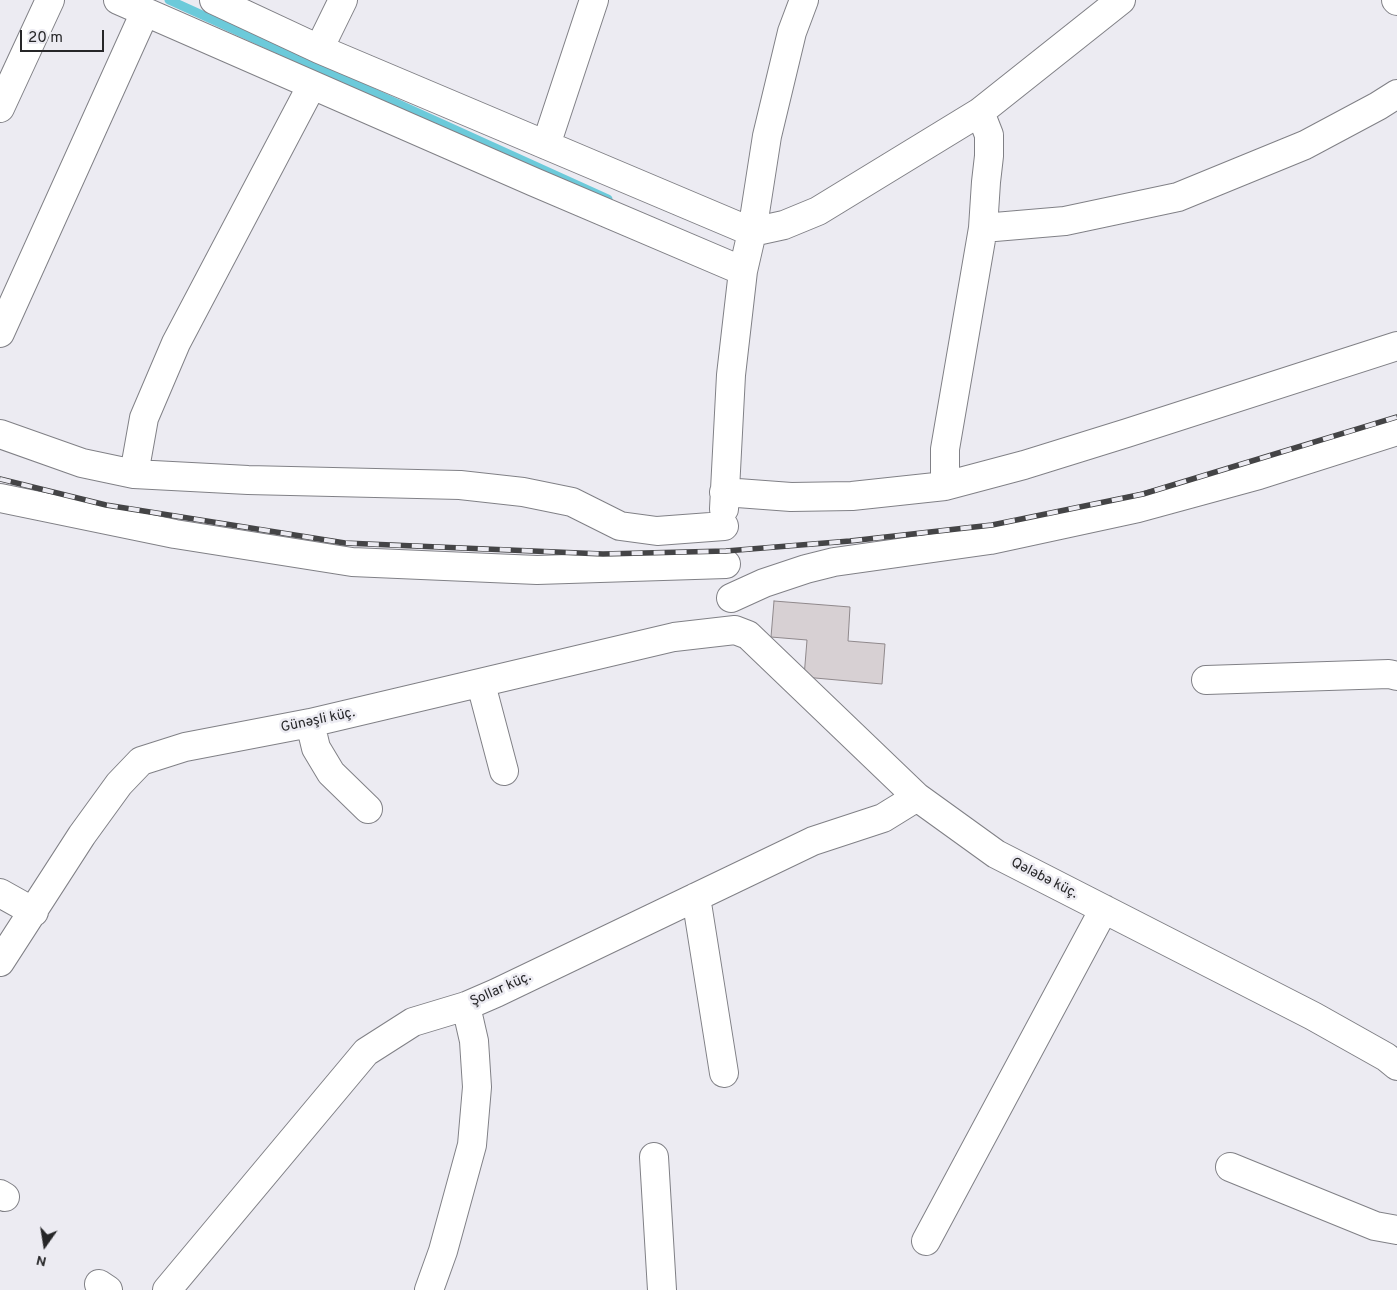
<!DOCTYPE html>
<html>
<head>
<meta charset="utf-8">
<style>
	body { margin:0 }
	#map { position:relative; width:1397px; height:1290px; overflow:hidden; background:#ecebf2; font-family:Overpass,sans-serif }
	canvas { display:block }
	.north { position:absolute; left:20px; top:1220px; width:50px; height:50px; -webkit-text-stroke:4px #ecebf2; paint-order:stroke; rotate:193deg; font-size:14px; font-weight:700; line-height:20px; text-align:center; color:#262628 }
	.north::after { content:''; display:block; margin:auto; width:18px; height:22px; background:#262628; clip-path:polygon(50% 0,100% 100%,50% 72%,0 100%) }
	.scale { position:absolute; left:20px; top:30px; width:84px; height:22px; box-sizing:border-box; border:2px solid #262628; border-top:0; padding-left:6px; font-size:15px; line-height:18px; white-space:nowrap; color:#262628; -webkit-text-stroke:4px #ecebf2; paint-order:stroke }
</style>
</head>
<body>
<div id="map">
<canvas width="1397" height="1290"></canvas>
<div class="north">N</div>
<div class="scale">20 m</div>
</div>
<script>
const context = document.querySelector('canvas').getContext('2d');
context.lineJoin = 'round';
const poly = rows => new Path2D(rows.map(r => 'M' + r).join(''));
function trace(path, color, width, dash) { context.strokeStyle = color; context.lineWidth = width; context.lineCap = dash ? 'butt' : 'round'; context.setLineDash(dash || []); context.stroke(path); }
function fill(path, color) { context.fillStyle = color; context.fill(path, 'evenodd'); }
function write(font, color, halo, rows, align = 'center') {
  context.font = font + ' Overpass,sans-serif'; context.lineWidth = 5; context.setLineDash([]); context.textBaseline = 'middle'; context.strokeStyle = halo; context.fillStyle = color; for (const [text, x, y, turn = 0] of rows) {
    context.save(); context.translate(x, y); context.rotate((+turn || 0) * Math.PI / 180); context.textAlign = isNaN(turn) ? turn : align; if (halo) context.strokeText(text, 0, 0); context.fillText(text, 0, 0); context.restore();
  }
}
trace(poly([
	[169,0,608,199]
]), '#6ccada', 9);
const building = poly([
	[774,601,850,607,848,641,885,644,882,684,804,677,807,640,771,637,774,601]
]);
fill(building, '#d7d0d3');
trace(building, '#8f888b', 1);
const minor = poly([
	[118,0,534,182,743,271],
	[214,0,319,49,752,232,784,225,818,211,980,112,1121,0],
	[1396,0,1397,1],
	[319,49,343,0],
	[0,108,50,0],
	[546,145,594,0],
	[983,228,1065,221,1178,197,1305,145,1378,106,1397,94],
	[0,333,145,12],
	[0,434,82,463,134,474,248,480,460,485,523,492,572,502,620,526,657,531,724,526],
	[134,474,144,418,176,343,312,85],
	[945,486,945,449,983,228,986,182,989,156,989,135,980,112],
	[724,492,791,497,852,496,945,486,1024,465,1127,433,1397,346],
	[0,498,175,534,352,562,537,570,726,564],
	[724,509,731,375,743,271,752,232,767,136,792,32,804,0],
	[731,598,764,583,806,569,834,562,990,540,1138,508,1259,475,1397,431],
	[1206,680,1389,674,1397,676],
	[481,684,504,771],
	[310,723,316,748,331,773,368,809],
	[0,893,34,912],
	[696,897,724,1073],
	[0,962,82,835,119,784,141,761,185,747,310,723,674,637,735,630,748,635,917,797,996,854,1313,1016,1386,1057,1397,1066],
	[654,1157,662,1290],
	[1230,1167,1375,1226,1397,1230],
	[0,1194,5,1197],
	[926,1241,1104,909],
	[99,1284,108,1290],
	[167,1290,366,1052,413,1022,466,1006,496,993,813,841,883,818,917,797],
	[429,1290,443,1251,472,1145,477,1087,474,1041,466,1006]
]);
trace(minor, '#808086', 30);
trace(minor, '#fff', 28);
const rail = poly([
	[0,479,106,505,345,543,603,554,726,551,850,541,992,525,1143,494,1397,417]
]);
trace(rail, '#444446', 5.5);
trace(rail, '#ecebf2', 4, [11]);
write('14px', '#262628', '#ecebf2', [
	["Günəşli küç.",318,721,-12],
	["Qələbə küç.",1044,879,27],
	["Şollar küç.",501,990,-24]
]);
</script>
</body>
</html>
